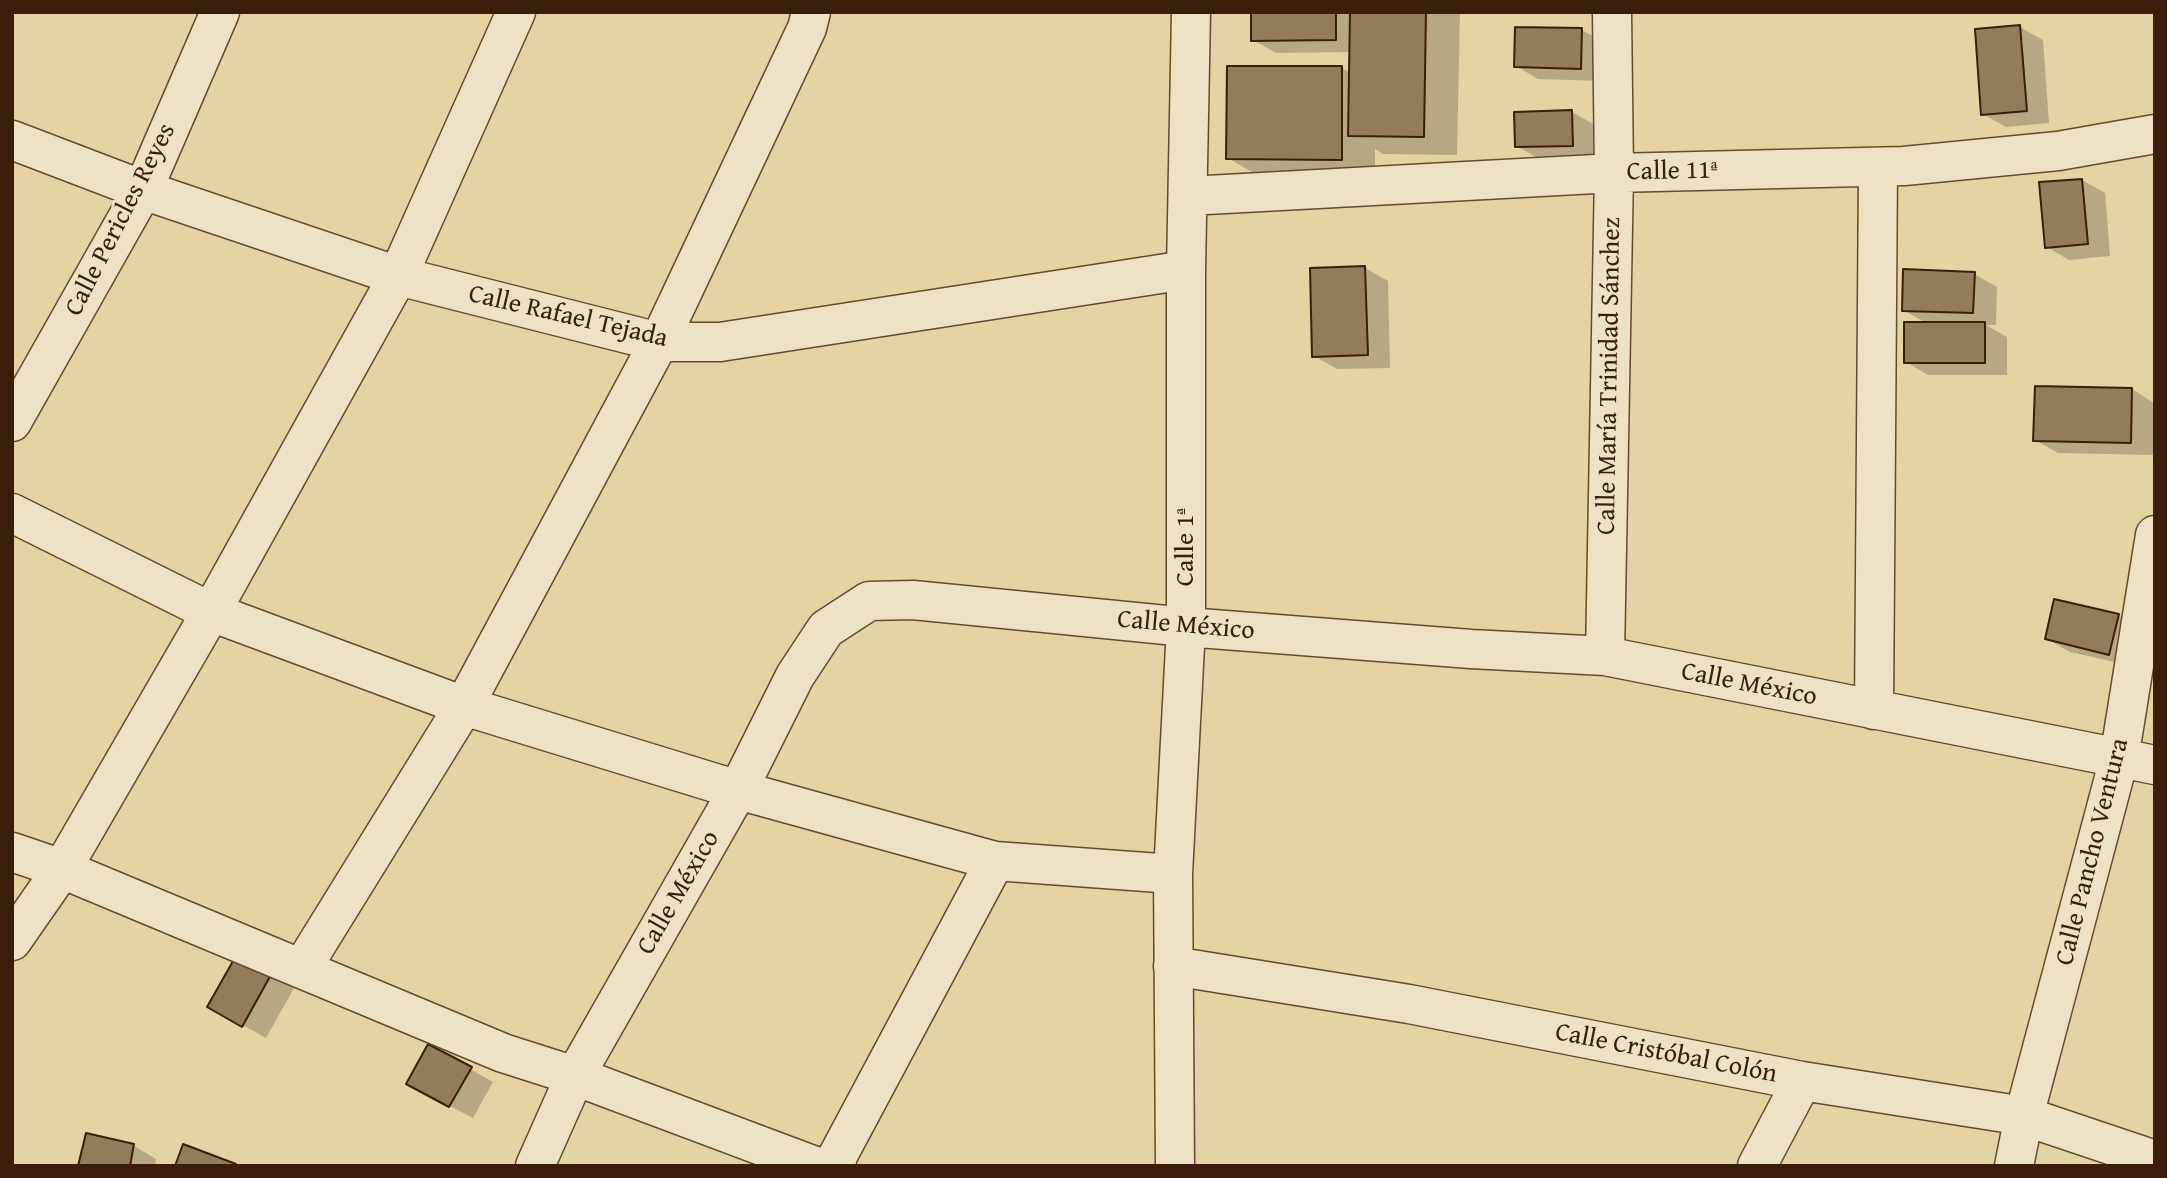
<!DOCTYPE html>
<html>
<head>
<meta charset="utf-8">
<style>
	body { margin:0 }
	#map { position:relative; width:2167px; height:1178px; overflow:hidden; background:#e4d3a3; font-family:"Gentium Book Plus",serif }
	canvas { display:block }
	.frame { position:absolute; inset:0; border:14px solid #3a1e09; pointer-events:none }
</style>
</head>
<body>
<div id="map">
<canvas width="2167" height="1178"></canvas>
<div class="frame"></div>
</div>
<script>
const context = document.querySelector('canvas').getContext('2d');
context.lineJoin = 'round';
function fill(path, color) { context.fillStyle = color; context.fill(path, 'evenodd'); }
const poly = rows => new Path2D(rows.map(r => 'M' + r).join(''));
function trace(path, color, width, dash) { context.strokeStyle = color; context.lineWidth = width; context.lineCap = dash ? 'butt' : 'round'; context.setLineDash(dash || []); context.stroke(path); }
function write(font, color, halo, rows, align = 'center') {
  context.font = font + ' "Gentium Book Plus",serif'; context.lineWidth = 6; context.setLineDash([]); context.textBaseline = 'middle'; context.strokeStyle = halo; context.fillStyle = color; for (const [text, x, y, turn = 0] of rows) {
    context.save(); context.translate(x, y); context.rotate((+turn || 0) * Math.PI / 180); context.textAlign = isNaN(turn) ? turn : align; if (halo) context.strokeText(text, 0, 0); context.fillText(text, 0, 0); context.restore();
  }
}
fill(poly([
	[1252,12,1460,12,1457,155,1383,154,1375,149,1375,178,1262,178,1228,158,1342,68,1351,73,1351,52,1276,53,1253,40],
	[2020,27,2043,40,2049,123,2006,127,1983,114],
	[1582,30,1605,43,1603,81,1538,79,1516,66],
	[1572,112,1595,125,1596,158,1539,159,1517,146],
	[2082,180,2105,193,2110,256,2069,260,2047,247],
	[1365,268,1388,281,1390,368,1337,369,1314,356],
	[1974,274,1997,287,1996,325,1986,325,2007,337,2007,375,1928,375,1906,362,1928,324,1903,310],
	[2132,389,2154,403,2154,455,2058,453,2035,440],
	[2056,601,2119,616,2141,629,2132,666,2070,652,2047,639],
	[238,956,294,988,266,1038,209,1006],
	[429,1046,493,1082,473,1118,431,1096],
	[87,1135,134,1146,156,1159,155,1166,80,1166]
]), '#0003');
const building = poly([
	[1251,12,1336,12,1336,40,1251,41,1251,12],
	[1350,12,1426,12,1424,137,1348,136,1350,12],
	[2020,25,2027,111,1981,115,1975,29,2020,25],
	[1515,27,1582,28,1581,69,1514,67,1515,27],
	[1227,66,1342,66,1342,160,1226,159,1227,66],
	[1572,110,1573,146,1515,147,1514,112,1572,110],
	[2082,179,2088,244,2045,248,2039,182,2082,179],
	[1365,266,1368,355,1312,357,1310,268,1365,266],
	[1903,269,1975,272,1973,313,1902,311,1903,269],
	[1904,322,1985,322,1985,363,1904,363,1904,322],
	[2035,386,2132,388,2131,443,2033,441,2035,386],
	[2054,599,2119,614,2109,655,2045,639,2054,599],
	[237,954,272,973,242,1027,207,1007,237,954],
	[428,1044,472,1067,449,1107,406,1084,428,1044],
	[86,1133,134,1144,130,1166,78,1166,86,1133],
	[183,1144,236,1164,235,1166,175,1166,183,1144]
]);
fill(building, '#927c59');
trace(building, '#3a1e09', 2);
const street = poly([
	[12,140,143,190,398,276,659,342,720,342,1186,270],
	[1188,196,1614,173,1904,166,2058,151,2155,134],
	[12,422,143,190,220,12],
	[12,513,211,612,464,706,738,790,995,861,1173,874],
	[1605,656,1614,173,1612,12],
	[1874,710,1878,167],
	[12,852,62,869,503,1053,575,1076,815,1166],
	[12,941,62,869,211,612,398,276,516,12],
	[1173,966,1409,1004,1802,1081,2024,1116,2155,1160],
	[302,968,464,706,659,342,807,28,811,12],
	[535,1166,575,1076,738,790,795,676,826,629,869,601,913,600,1186,627,1471,649,1605,656,2155,765],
	[837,1166,836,1159,995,861],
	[1175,1166,1173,874,1186,627,1186,270,1191,12],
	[1757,1166,1802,1081],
	[2014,1166,2024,1116,2119,759,2155,535]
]);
trace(street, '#644b30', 41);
trace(street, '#ede2c3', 38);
write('26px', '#3a1e09', '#ede2c3', [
	["Calle 11ª",1672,172,-1],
	["Calle Pericles Reyes",121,220,-63],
	["Calle Rafael Tejada",568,317,13],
	["Calle María Trinidad Sánchez",1610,376,-89],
	["Calle 1ª",1186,547,-90],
	["Calle México",1186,626,5],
	["Calle México",1749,685,11],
	["Calle Pancho Ventura",2093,852,-76],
	["Calle México",679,893,-60],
	["Calle Cristóbal Colón",1666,1054,11]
]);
</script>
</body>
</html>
